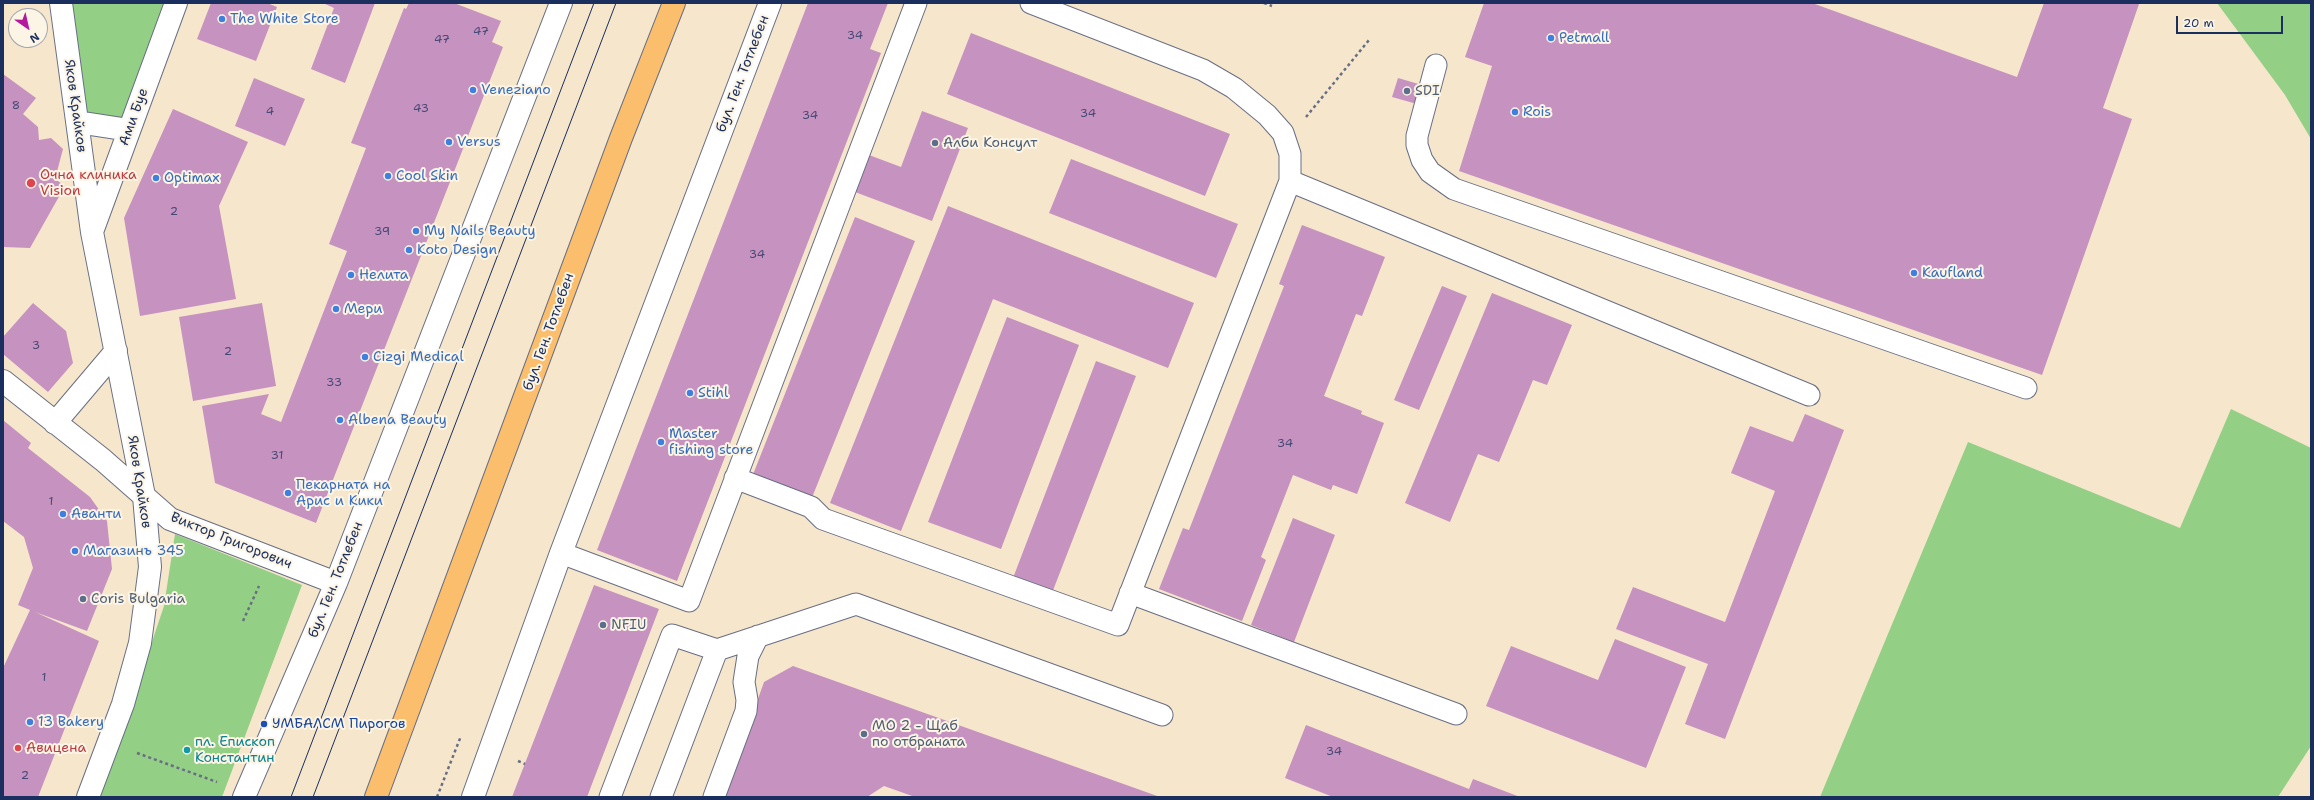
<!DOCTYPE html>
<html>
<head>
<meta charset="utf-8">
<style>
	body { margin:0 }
	#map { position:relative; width:2314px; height:800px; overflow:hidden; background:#f6e6cc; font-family:"Shantell Sans",sans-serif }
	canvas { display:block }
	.frame { position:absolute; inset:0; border:4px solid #1b2f5e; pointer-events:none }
	.north { position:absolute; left:8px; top:8px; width:40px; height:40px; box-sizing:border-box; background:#fcf5e5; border:1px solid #a2a6af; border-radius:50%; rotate:146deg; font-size:11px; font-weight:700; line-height:16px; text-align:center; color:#1b2f5e }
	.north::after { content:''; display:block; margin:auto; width:14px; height:18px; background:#b5179e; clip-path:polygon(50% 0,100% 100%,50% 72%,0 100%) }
	.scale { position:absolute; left:2176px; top:16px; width:107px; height:18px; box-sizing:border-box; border:2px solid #1b2f5e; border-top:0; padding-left:5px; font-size:12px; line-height:14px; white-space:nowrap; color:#1b2f5e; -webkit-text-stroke:3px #fcf5e5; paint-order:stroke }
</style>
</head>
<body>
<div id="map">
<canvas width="2314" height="800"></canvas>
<div class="frame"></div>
<div class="north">N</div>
<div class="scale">20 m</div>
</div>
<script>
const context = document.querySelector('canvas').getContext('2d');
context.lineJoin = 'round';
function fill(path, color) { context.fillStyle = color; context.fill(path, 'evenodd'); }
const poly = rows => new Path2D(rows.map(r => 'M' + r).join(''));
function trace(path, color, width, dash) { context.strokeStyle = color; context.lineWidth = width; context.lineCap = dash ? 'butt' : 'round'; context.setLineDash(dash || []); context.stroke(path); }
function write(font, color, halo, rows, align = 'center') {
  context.font = font + ' "Shantell Sans",sans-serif'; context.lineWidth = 4; context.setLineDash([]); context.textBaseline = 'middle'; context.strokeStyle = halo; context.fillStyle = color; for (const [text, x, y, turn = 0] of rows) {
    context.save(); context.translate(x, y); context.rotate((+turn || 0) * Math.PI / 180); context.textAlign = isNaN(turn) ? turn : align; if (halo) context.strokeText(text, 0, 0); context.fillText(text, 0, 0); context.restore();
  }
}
fill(poly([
	[61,3,176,3,129,130,77,122],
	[2217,3,2311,3,2311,139,2285,95],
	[2231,409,2311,448,2311,746,2278,797,1820,797,1968,442,2180,528],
	[175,534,302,585,222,797,100,797,164,606]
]), '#93cf84');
fill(poly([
	[211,3,267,3,277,7,256,61,197,39],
	[323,3,375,3,345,83,311,69,334,8],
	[409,3,454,3,501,21,492,42,503,47,316,523,215,483,202,406,269,394,261,414,281,422,347,251,329,244,366,148,351,143,404,8,406,9],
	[808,3,888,3,870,49,881,53,677,581,597,550],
	[1484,3,1812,3,2017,77,2044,3,2139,4,2103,108,2132,119,2042,375,1459,171,1492,66,1465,57],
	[971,33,1230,134,1205,196,947,94],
	[3,74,36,98,23,114,38,127,39,140,51,138,63,149,55,179,65,186,30,248,3,247],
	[254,78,305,99,285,146,235,126],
	[1398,78,1422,85,1417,104,1392,97],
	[173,109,248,142,219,206,236,299,140,316,124,218],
	[922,111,968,128,932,221,855,192,869,155,901,167],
	[1071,159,1238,224,1216,278,1049,213],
	[948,206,1194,303,1168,368,993,299,901,531,830,503],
	[855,217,915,241,811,500,752,477],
	[1302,225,1385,257,1362,316,1356,314,1324,396,1362,411,1361,414,1384,423,1357,494,1333,485,1331,490,1293,475,1261,557,1266,560,1242,621,1159,589,1183,528,1189,530,1284,286,1279,284],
	[1442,286,1467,296,1419,410,1394,400],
	[1492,293,1572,325,1547,385,1533,380,1499,462,1478,454,1450,522,1405,503],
	[33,303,66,331,73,363,48,392,3,354,3,337],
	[262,303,276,386,193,401,179,317],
	[1007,317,1079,345,1001,549,928,522],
	[1096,361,1136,376,1052,593,1013,578],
	[1805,414,1844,430,1725,739,1685,724,1708,664,1616,629,1633,587,1725,622,1775,491,1731,473,1750,426,1793,442],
	[3,420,31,443,28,448,90,497,107,521,112,569,87,631,35,612,99,641,38,797,3,797,3,668,30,610,18,605,33,568,24,537,3,521],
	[1293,518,1335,535,1294,642,1251,625],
	[594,585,659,609,587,797,512,797],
	[1615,639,1686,667,1646,768,1486,706,1511,646,1598,680],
	[793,666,1160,797,915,797,884,786,867,797,723,797,764,682],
	[1306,725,1469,789,1473,779,1520,797,1333,797,1285,778]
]), '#c692bf');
const service = poly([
	[1436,65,1417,136,1417,145,1422,160,1430,172,1454,189,2026,388],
	[1290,181,1809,395],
	[735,478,811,507,823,519,1118,625,1290,181,1290,154,1283,133,1267,115,1234,88,1203,70,1031,3],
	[561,553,689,601,916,3],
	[1130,593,1456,714],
	[610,797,672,635,717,650,856,604,1162,715],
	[661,797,717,650],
	[714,797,746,711,747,700,744,682,748,656,758,636]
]);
const minor = poly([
	[61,3,92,232,144,496,150,567,140,643,123,704,88,797],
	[77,122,129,130],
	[93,229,176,3],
	[3,381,103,460,170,519,336,583],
	[55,423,116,351],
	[244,797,336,583,561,3],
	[473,797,561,553,770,3]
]);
const primary = poly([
	[376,797,621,138,674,3]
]);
trace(service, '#686f84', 23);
trace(minor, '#686f84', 24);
trace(primary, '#686f84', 24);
trace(poly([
	[1264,3,1272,6],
	[1306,117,1369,40],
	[243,621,259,586],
	[137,753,217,782],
	[518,761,525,764],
	[437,797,461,736]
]), '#686f84', 2.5, [3, 3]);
trace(service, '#fff', 21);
trace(minor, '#fff', 22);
trace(primary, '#fabe6d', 22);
trace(poly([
	[291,797,594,3],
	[313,797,616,3]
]), '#1b2f5e', 1);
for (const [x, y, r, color] of [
	[222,19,4,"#3f7fe0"],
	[1551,38,4,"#3f7fe0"],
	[473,90,4,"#3f7fe0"],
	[1407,91,4,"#5c6f8a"],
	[1515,112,4,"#3f7fe0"],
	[449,142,4,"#3f7fe0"],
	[935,143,4,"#5c6f8a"],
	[388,176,4,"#3f7fe0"],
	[156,178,4,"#3f7fe0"],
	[31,183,5,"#e0444e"],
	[416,231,4,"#3f7fe0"],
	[409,250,4,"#3f7fe0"],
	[1914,273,4,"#3f7fe0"],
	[351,275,4,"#3f7fe0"],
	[336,309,4,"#3f7fe0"],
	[365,357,4,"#3f7fe0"],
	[690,393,4,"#3f7fe0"],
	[340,420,4,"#3f7fe0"],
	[661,442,4,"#3f7fe0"],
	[288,493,4,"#3f7fe0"],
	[63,514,4,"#3f7fe0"],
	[75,551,4,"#3f7fe0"],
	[83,599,4,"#5c6f8a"],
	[603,625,4,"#5c6f8a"],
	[30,722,4,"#3f7fe0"],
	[264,724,4,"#1a4fb4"],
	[864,734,4,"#5c6f8a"],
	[18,748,4,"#e0444e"],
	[187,750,4,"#0f9aa8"]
]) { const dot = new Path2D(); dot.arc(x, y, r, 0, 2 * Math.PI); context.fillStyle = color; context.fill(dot); trace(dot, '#fcf5e5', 1.5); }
write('12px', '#464876', null, [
	["47",481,32],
	["34",855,36],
	["47",442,40],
	["8",16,106],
	["43",421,109],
	["4",270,112],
	["34",1088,114],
	["34",810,116],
	["2",174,212],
	["39",382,232],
	["34",757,255],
	["3",36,346],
	["2",228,352],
	["33",334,383],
	["34",1285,444],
	["31",277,456],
	["1",51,502],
	["1",44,678],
	["34",1334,752],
	["2",25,776]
]);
write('14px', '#366cbe', '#fcf5e5', [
	["The White Store",230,19],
	["Petmall",1559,38],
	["Veneziano",481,90],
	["Rois",1523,112],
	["Versus",457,142],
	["Cool Skin",396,176],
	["Optimax",164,178],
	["My Nails Beauty",424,231],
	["Koto Design",417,250],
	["Kaufland",1922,273],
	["Нелита",359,275],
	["Мери",344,309],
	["Cizgi Medical",373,357],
	["Stihl",698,393],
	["Albena Beauty",348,420],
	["Master",669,434],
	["fishing store",669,450],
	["Пекарната на",296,485],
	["Арис и Кики",296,501],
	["Аванти",71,514],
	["Магазинъ 345",83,551],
	["13 Bakery",38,722]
], 'left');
write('14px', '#1b2f5e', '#fcf5e5', [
	["бул. Ген. Тотлебен",743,74,-69],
	["Яков Крайков",75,106,82],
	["Ами Буе",134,117,-70],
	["бул. Ген. Тотлебен",549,332,-70],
	["Яков Крайков",139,482,81],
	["Виктор Григорович",231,541,22],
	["бул. Ген. Тотлебен",336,580,-68]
]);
write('14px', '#4e5e75', '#fcf5e5', [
	["SDI",1415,91],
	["Алби Консулт",943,143],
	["Coris Bulgaria",91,599],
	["NFIU",611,625],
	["МО 2 - Щаб",872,726],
	["по отбраната",872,742]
], 'left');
write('14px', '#be3a42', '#fcf5e5', [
	["Очна клиника",40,175],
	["Vision",40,191],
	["Авицена",26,748]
], 'left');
write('14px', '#164399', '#fcf5e5', [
	["УМБАЛСМ Пирогов",272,724]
], 'left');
write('14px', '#0d838f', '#fcf5e5', [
	["пл. Епископ",195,742],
	["Константин",195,758]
], 'left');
</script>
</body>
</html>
